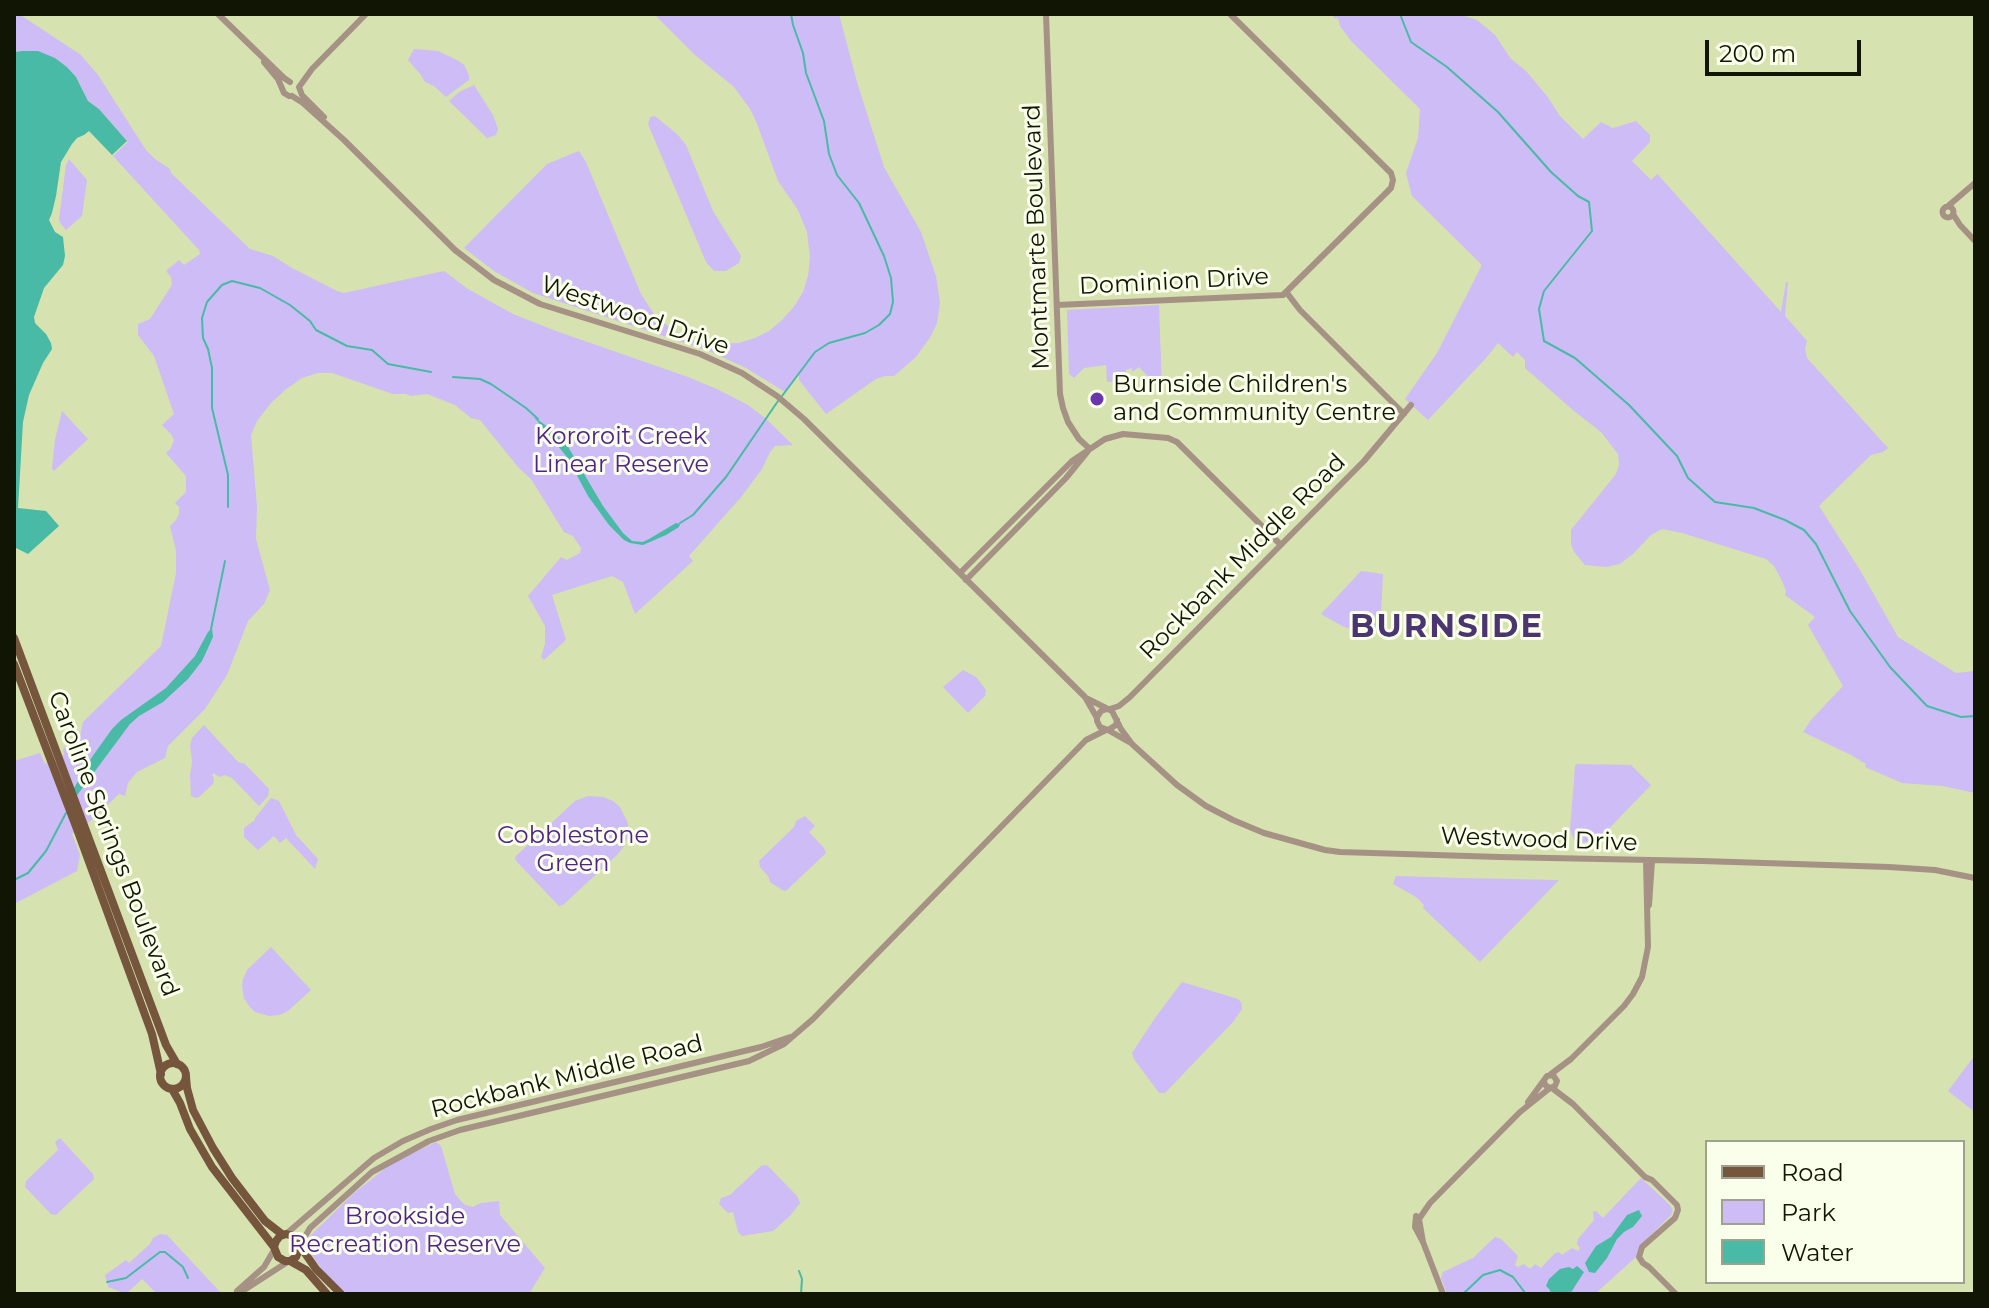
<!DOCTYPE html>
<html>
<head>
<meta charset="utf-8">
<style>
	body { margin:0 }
	#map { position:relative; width:1989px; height:1308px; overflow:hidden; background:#d6e2b0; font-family:Montserrat,sans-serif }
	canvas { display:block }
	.frame { position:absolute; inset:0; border:16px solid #111504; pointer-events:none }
	.legend { position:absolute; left:1705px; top:1140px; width:260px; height:144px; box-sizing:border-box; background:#faffeb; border:2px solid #9da18f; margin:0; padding:10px 14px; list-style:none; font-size:24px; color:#111504 }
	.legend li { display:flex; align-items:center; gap:16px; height:40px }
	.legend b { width:40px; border:2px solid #9da18f }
	.scale { position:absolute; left:1705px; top:40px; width:156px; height:36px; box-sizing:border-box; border:4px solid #111504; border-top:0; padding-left:10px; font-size:24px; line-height:28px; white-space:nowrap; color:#111504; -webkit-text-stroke:6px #faffeb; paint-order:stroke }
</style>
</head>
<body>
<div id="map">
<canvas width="1989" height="1308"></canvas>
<div class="frame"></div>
<ul class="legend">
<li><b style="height:10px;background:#75553c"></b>Road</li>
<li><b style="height:22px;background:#cebcf6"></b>Park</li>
<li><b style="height:22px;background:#49baa5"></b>Water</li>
</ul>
<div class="scale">200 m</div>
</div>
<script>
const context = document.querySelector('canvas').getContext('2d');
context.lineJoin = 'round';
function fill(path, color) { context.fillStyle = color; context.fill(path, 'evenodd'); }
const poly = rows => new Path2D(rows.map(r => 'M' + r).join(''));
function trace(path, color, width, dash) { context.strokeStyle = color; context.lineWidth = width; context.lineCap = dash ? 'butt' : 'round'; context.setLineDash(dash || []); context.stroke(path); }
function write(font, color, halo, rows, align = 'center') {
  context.font = font + ' Montserrat,sans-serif'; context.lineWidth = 6; context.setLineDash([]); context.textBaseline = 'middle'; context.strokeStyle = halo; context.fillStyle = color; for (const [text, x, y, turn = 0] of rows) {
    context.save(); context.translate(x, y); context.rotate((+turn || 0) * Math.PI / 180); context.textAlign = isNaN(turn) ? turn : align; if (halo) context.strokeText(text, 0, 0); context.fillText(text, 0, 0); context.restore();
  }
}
fill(poly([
	[14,14,19,14,81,55,98,75,146,150,155,159,170,169,171,173,250,249,273,256,292,268,337,291,344,293,444,271,468,289,513,314,556,331,688,377,719,390,748,405,765,418,793,445,775,446,770,452,762,469,742,496,689,556,693,561,635,614,623,582,612,576,552,595,566,640,544,660,541,657,545,644,545,626,528,596,561,557,567,560,580,553,581,548,573,536,564,532,531,479,518,467,480,420,471,418,455,405,427,394,411,396,406,394,393,394,332,373,318,373,302,378,285,390,271,403,257,421,251,435,257,507,256,539,270,590,264,604,248,621,227,675,205,709,168,746,165,758,137,772,128,783,125,796,119,794,93,819,72,834,80,855,77,871,14,904,14,761,40,753,45,764,64,755,63,749,80,736,83,722,161,646,176,573,176,551,170,526,176,520,179,514,179,507,175,503,186,492,186,476,166,453,171,448,174,440,171,434,162,425,174,414,154,356,138,335,138,324,150,319,172,285,171,277,166,271,179,260,184,265,200,254,199,250,113,156,128,142,99,109,88,101,76,77,67,67,55,58,22,51,14,52],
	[654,14,839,14,857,82,884,167,921,232,936,276,940,303,937,323,931,336,916,357,894,376,885,376,876,379,826,414,799,380,799,374,785,392,746,368,709,351,533,293,494,271,464,248,547,164,579,151,586,162,641,294,654,314,671,329,697,342,712,344,739,343,755,338,769,331,781,321,793,308,803,292,808,276,810,257,807,232,798,210,778,181,756,121,750,109,734,87,695,55],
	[1333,14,1458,14,1477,20,1495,35,1511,59,1526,71,1547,96,1560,116,1583,139,1601,122,1613,128,1636,121,1650,135,1650,142,1632,161,1651,180,1657,174,1661,178,1781,312,1786,282,1788,282,1785,316,1807,341,1805,349,1807,358,1888,448,1883,452,1871,455,1819,506,1860,570,1898,637,1956,673,1975,671,1975,793,1943,786,1902,783,1865,767,1866,764,1851,755,1803,732,1811,720,1843,686,1808,625,1815,617,1785,595,1786,591,1782,581,1774,566,1766,559,1682,533,1662,529,1651,535,1634,553,1620,564,1606,567,1585,565,1574,552,1571,544,1571,530,1616,474,1619,465,1618,454,1601,432,1574,411,1525,368,1525,360,1517,352,1513,357,1498,343,1487,357,1428,420,1405,399,1437,353,1481,267,1481,264,1412,196,1406,173,1418,138,1420,109,1351,41,1340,26,1338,18,1334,18],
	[414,49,438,51,459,61,464,65,469,75,469,80,446,97,434,86,425,82,421,75,408,60],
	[474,85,493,115,498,129,496,135,487,138,449,101,459,92],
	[655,116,678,135,686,145,713,211,741,256,739,263,726,271,714,271,706,262,648,124,650,117],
	[69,159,87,180,82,216,66,230,60,223,59,219,66,165],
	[1159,305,1162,391,1139,367,1132,372,1132,368,1126,370,1126,381,1107,382,1106,365,1084,368,1074,378,1069,374,1067,310],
	[62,411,88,439,54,471,52,468,55,440],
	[1361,571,1383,574,1380,632,1356,630,1344,627,1321,614],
	[963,670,976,677,986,690,985,696,968,713,943,687],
	[204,725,238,762,245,764,269,789,268,796,259,806,232,778,225,775,219,777,214,773,212,775,214,778,213,784,199,797,196,798,191,796,190,775,192,762,190,745,192,738],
	[1577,764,1631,765,1651,785,1596,842,1575,842,1570,830,1575,766],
	[588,796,603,797,613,801,620,807,628,823,628,835,624,846,617,855,563,905,559,906,518,863,515,859,516,856,575,801],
	[271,798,279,801,296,835,318,859,315,869,286,838,280,843,274,836,258,850,244,837,244,828,255,820,255,818],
	[805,816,815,826,809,832,824,848,826,853,787,890,784,891,770,882,768,876,760,867,759,861,794,827,796,821],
	[1396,876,1461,878,1559,880,1480,962,1423,908,1424,905,1416,897,1393,884],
	[271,947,311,990,288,1011,280,1015,269,1016,255,1012,249,1006,244,998,242,987,243,979,247,970],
	[1182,982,1238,999,1241,1002,1242,1009,1233,1022,1165,1093,1159,1093,1134,1059,1132,1053,1155,1018],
	[1975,1055,1975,1112,1948,1091],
	[60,1138,93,1174,94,1179,56,1215,51,1214,25,1187,26,1181,58,1150,55,1142],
	[436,1142,441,1146,455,1194,460,1200,465,1205,473,1207,481,1203,499,1201,500,1215,545,1268,529,1294,346,1294,323,1271,311,1254,306,1246,308,1238,354,1193,392,1163],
	[765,1165,768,1166,797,1196,800,1203,790,1216,773,1231,742,1236,738,1232,733,1212,728,1213,719,1204,721,1198,730,1195,761,1166],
	[1641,1178,1670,1205,1673,1211,1671,1215,1640,1246,1637,1256,1595,1294,1587,1292,1585,1294,1447,1294,1441,1278,1443,1272,1473,1258,1495,1237,1501,1239,1518,1256,1515,1265,1518,1267,1524,1264,1530,1269,1535,1264,1541,1268,1554,1254,1559,1252,1562,1255,1572,1248,1578,1251,1580,1248,1577,1244,1578,1239,1594,1220,1593,1212,1596,1211,1603,1218],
	[160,1234,167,1235,222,1294,157,1294,142,1279,126,1294,108,1287,105,1275,126,1260,129,1263,150,1244,153,1238]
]), '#cebcf6');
fill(poly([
	[22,51,38,51,55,58,67,67,76,77,88,101,99,109,127,141,112,155,89,131,84,135,77,138,72,144,61,162,56,196,52,213,49,220,55,232,63,237,65,256,63,265,44,288,34,317,35,323,46,334,51,343,52,349,43,363,29,395,23,422,18,508,46,511,59,526,28,554,14,547,14,52],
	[534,417,548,427,567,445,603,506,623,533,632,541,643,542,649,539,676,523,680,524,679,527,666,535,643,545,630,543,624,540,609,525,588,496,567,457],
	[212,628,213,637,208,648,202,661,188,679,163,702,139,716,130,724,78,794,75,798,70,795,92,757,112,729,121,720,166,688,195,656,208,632],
	[1639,1210,1642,1216,1633,1227,1624,1232,1617,1239,1607,1258,1595,1273,1589,1272,1585,1263,1596,1246,1611,1237,1627,1215],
	[1577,1266,1584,1272,1570,1294,1550,1294,1550,1290,1546,1286,1549,1279,1560,1269,1569,1267,1573,1269]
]), '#49baa5');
trace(poly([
	[1400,14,1411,42,1447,67,1498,112,1551,172,1578,196,1589,202,1592,231,1544,291,1539,309,1544,341,1575,358,1629,405,1677,456,1688,478,1715,502,1754,508,1785,520,1804,530,1816,544,1850,611,1890,667,1927,706,1961,717,1975,716],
	[453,377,480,379,491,384,526,408,538,419],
	[782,396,815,352,829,343,865,333,879,325,890,314,893,302,891,278,884,256,859,203,837,175,829,154,824,121,806,73,803,53,793,25,791,14],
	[228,507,228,475,212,408,212,368,208,349,203,338,202,318,207,302,222,285,232,281,260,288,290,305,310,321,316,330,347,346,372,350,388,364,431,372],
	[680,523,693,515,726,477,778,401],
	[211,629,225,561],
	[14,880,28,873,46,851,66,813],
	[799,1271,802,1279,801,1294],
	[107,1282,126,1278,160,1252,165,1252,183,1267,188,1278],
	[1463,1294,1483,1275,1500,1270,1513,1277,1526,1294]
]), '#49baa5', 2);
trace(poly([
	[218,14,284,78,290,82],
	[1046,14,1060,394,1063,408,1068,422,1079,439,1090,449],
	[264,62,278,79,284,93,289,96],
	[292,96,303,103,344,140,455,250,494,280,540,304,700,354,742,373,777,396,804,419,1085,697,1097,718],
	[324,117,302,95,299,87,312,69,366,14],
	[1948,206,1975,183],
	'1942.5 212a5.5 5.5 0 1 1 11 0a5.5 5.5 0 1 1-11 0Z',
	[1953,214,1960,225,1975,241],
	[1287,293,1300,310,1404,414],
	[1057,305,1283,295,1391,188,1393,180,1391,173,1230,14],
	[960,573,1072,461,1105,439,1123,434,1168,438,1177,442,1281,545],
	[966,580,1066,478,1088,451],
	[1088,699,1112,711,1121,729,1132,744,1177,785,1206,806,1233,820,1264,833,1325,850,1340,852,1499,857,1702,861,1889,867,1935,870,1975,878],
	[1107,709,1101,711,1097,717,1097,721,1100,727,1108,730,1116,725,1117,720],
	[1110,709,1119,706,1130,697,1260,566,1364,461,1411,405],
	[1108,730,1129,742],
	[1649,905,1652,861],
	[1551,1074,1571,1059,1624,1006,1633,994,1642,977,1648,947,1646,861],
	[1552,1088,1573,1104,1645,1177,1652,1180,1677,1205,1678,1210,1675,1218,1642,1247,1639,1257,1643,1263,1649,1267,1676,1294],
	[1528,1102,1547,1076,1553,1075,1557,1081,1555,1086,1550,1088,1546,1086,1544,1082],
	[1416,1216,1415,1227,1423,1242,1443,1294],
	[286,1234,374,1158,403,1141,431,1129,457,1120,761,1047,790,1037],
	[1423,1242,1419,1219,1430,1203,1520,1112,1550,1088],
	[300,1245,310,1228,372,1172,429,1141,460,1130,749,1061,784,1044,813,1019,1086,740,1106,730],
	[237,1291,264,1267,274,1250],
	[238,1294,289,1261]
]), '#a59284', 6);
trace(poly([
	[14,638,166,1045,177,1064],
	[14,664,77,829,152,1034,161,1074],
	'160 1076a13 13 0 1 1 26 0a13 13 0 1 1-26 0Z',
	[186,1077,187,1088,193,1110,213,1148,232,1178,265,1221,283,1235],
	[172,1089,180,1103,190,1129,212,1167,274,1247],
	[300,1247,296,1257,290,1261,285,1261,278,1257,274,1247,276,1241,280,1236,286,1234,293,1236,316,1269,341,1294],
	[290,1261,306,1270,327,1294]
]), '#75553c', 8);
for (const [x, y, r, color] of [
	[1097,399,8,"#6936ad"]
]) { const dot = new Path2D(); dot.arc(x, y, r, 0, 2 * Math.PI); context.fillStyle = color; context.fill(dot); trace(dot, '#faffeb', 3); }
write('24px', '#111504', '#faffeb', [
	["Montmarte Boulevard",1037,237,-92],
	["Dominion Drive",1174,282,-3],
	["Westwood Drive",635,316,19],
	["Rockbank Middle Road",1243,557,-45],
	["Westwood Drive",1539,840,2],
	["Caroline Springs Boulevard",113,844,69],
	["Rockbank Middle Road",567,1077,-14]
]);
write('24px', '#111504', '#faffeb', [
	["Burnside Children's",1113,385],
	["and Community Centre",1113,413]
], 'left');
write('24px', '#52228c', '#faffeb', [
	["Kororoit Creek",621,437],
	["Linear Reserve",621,465],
	["Cobblestone",573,836],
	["Green",573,864],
	["Brookside",405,1217],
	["Recreation Reserve",405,1245]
]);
context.letterSpacing = '2px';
write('bold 32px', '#4b3571', '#faffeb', [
	["BURNSIDE",1447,628]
]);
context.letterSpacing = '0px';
</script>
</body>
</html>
